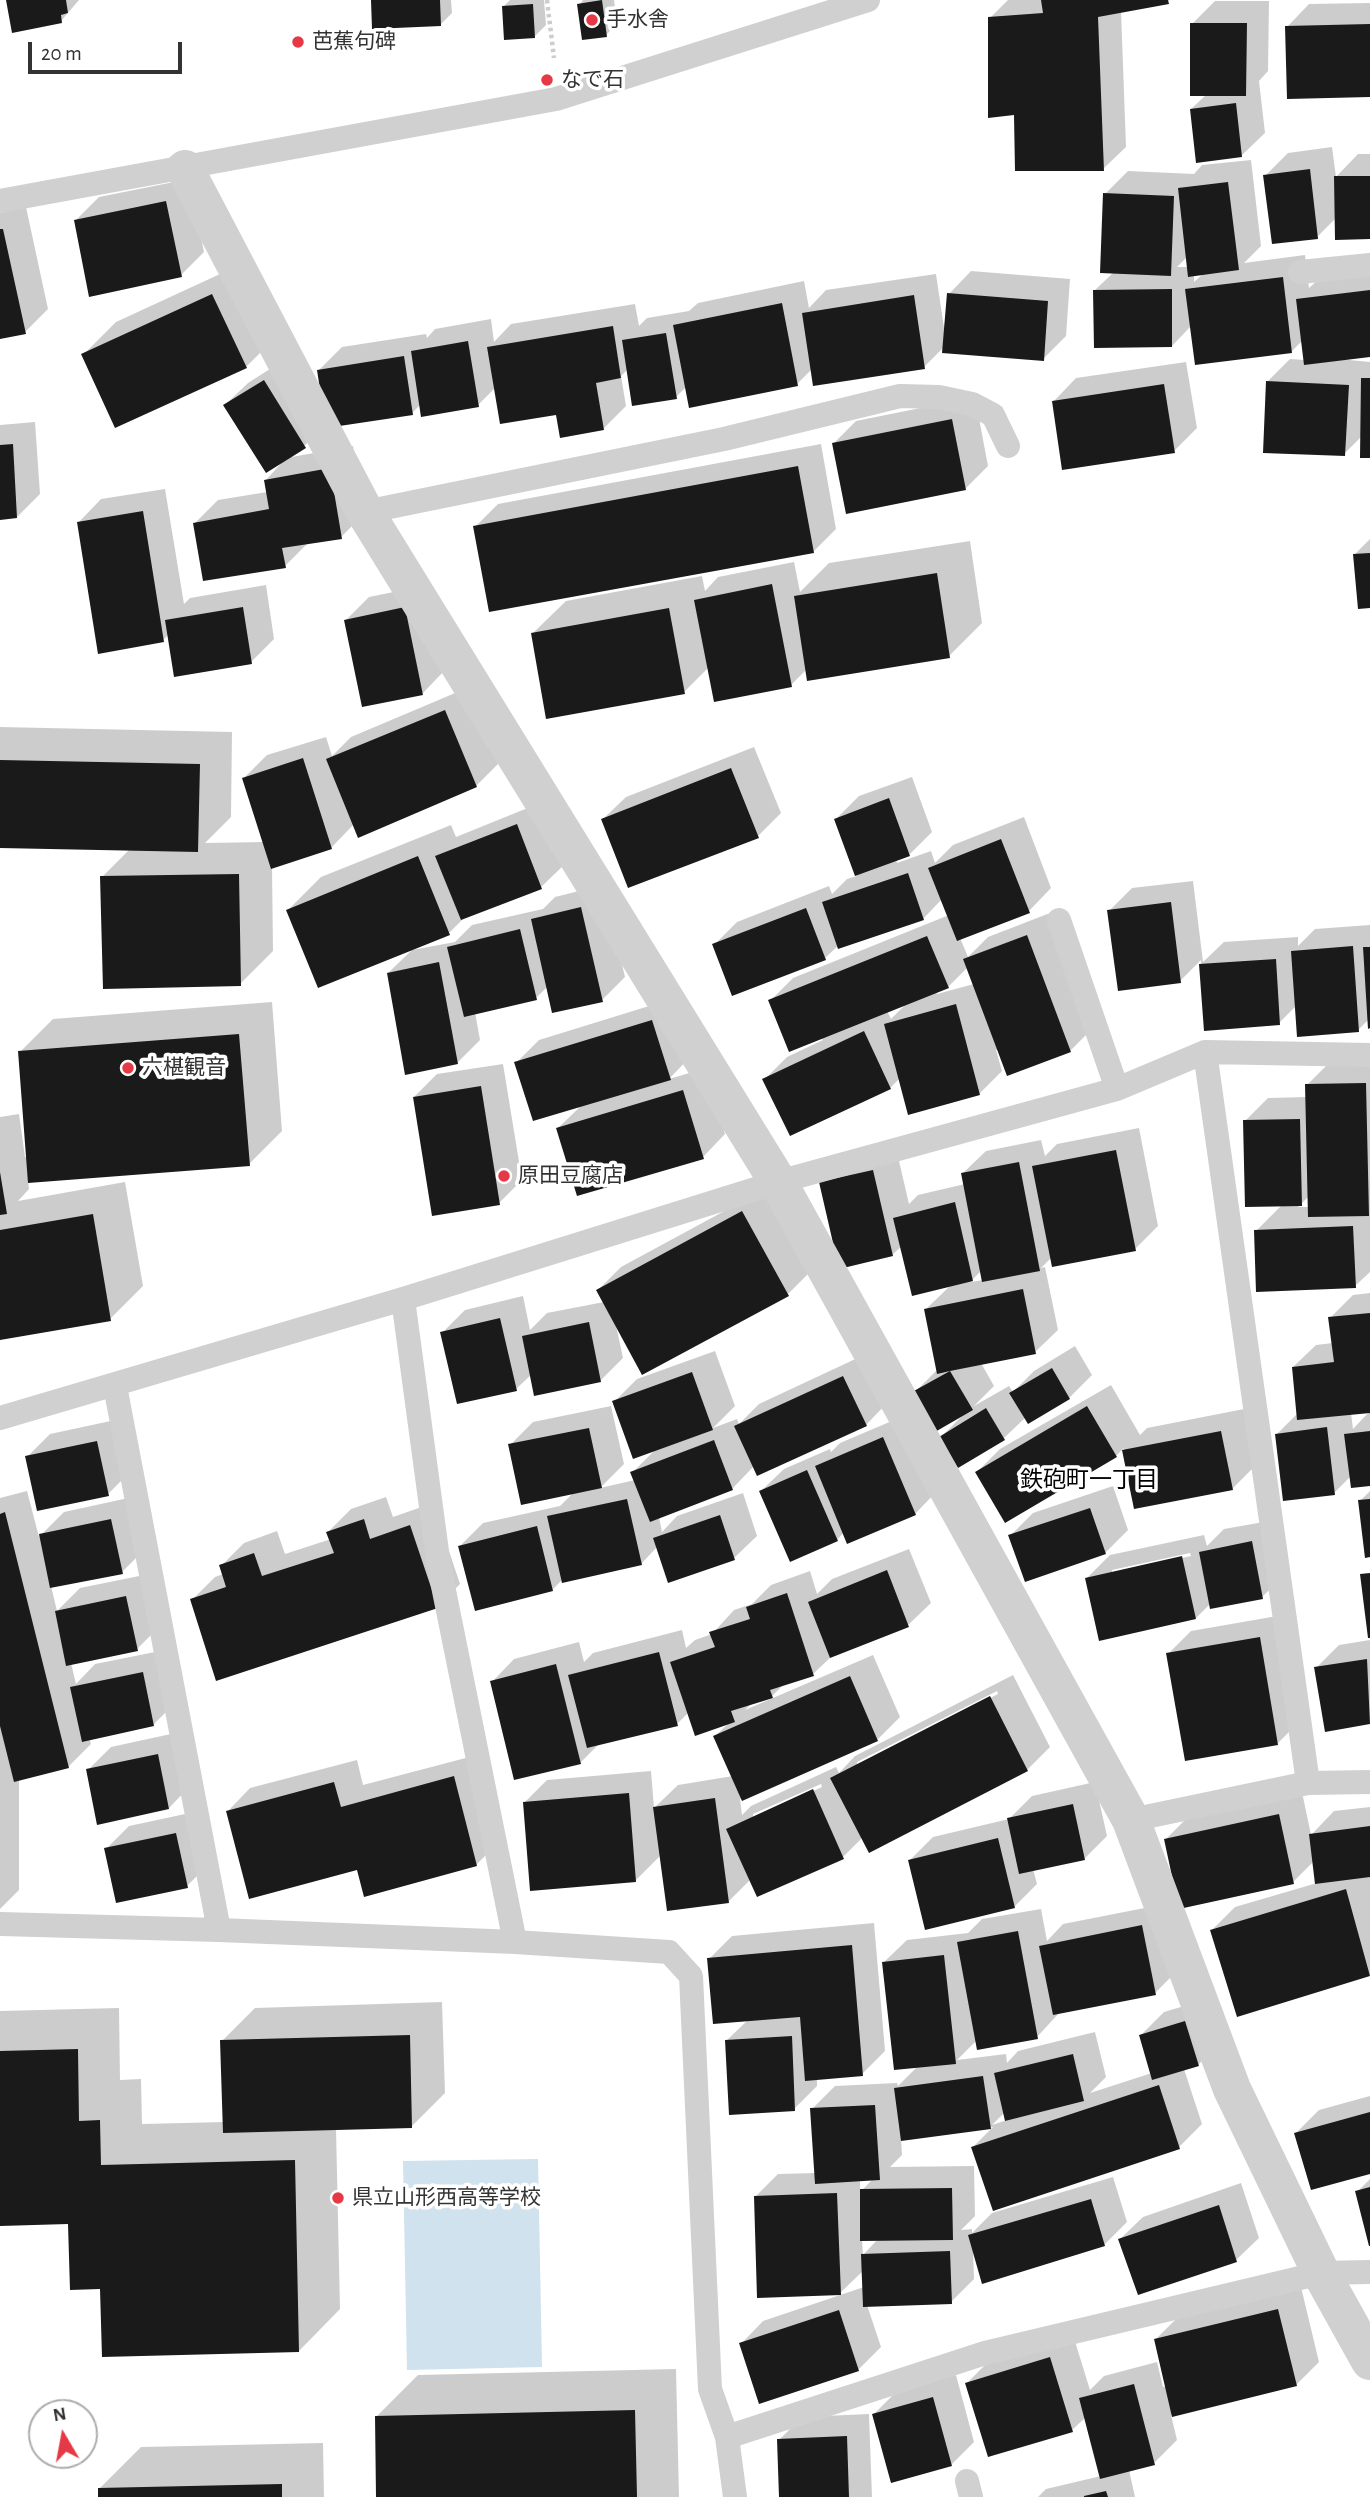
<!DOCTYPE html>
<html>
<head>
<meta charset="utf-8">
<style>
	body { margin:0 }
	#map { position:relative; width:1370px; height:2497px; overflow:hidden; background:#fff; font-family:"Alegreya Sans",sans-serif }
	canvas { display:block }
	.north { position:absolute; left:28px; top:2399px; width:70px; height:70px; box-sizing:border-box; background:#fff; border:2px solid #adadad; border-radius:50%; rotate:350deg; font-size:19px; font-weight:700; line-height:28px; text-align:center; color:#333 }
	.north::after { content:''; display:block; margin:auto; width:24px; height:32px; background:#e63946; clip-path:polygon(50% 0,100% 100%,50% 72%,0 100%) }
	.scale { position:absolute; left:28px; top:42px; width:154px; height:32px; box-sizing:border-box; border:4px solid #333; border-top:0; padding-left:9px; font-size:21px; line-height:24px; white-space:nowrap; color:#333; -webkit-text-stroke:5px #fff; paint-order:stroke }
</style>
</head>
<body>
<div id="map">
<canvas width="1370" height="2497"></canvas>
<div class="north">N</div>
<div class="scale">20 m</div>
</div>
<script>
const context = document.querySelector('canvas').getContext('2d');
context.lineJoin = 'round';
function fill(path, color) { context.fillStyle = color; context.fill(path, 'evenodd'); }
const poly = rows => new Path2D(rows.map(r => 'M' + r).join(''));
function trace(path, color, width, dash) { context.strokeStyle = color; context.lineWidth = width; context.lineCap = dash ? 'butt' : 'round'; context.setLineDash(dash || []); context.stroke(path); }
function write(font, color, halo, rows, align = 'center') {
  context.font = font + ' "Alegreya Sans","Noto Sans JP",sans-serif'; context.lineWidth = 7; context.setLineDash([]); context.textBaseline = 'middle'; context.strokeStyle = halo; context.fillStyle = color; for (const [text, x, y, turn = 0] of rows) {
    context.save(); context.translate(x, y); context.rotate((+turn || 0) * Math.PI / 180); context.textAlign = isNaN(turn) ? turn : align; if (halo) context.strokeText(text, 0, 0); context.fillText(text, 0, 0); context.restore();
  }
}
fill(poly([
	[538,2159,542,2367,407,2370,403,2161]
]), '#cfe2ee');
fill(poly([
	[8,0,79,0,61,21],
	[373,0,451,0,452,13,440,25],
	[510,0,544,0,546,25,534,37,503,7],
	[583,0,614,0,617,24,606,35,579,5],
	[1008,0,1171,0,1121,11,1126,147,1103,169,1015,113,990,18],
	[1215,1,1269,1,1268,71,1259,81,1265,133,1242,155,1191,109,1206,95,1192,24],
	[1370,3,1370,95,1287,27,1309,4],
	[1332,147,1336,177,1358,154,1370,154,1370,238,1336,218,1317,237,1265,176,1288,153],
	[1251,160,1261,246,1244,263,1305,255,1309,288,1321,277,1370,271,1370,355,1339,359,1370,362,1370,456,1362,436,1344,454,1267,382,1290,359,1305,360,1303,340,1291,352,1191,326,1172,346,1095,290,1114,272,1105,194,1128,171,1194,174,1202,165],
	[1187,257,1189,267,1177,267],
	[1204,273,1194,282,1194,274],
	[189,179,204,252,181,275,76,220,99,197],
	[26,207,48,309,25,332,0,338,0,213],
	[246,262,279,334,246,367,83,355,116,322],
	[971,271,1070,279,1066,336,1043,359,945,346,924,367,812,369,797,384,687,386,676,397,628,369,621,376,626,406,603,429,495,388,478,405,421,404,412,413,327,424,304,446,225,405,248,383,287,358,327,423,319,370,342,347,426,334,427,338,435,329,491,319,494,342,511,324,635,304,639,326,647,318,689,311,698,303,804,281,809,308,826,290,936,274,944,328,949,294],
	[1186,362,1197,428,1174,451,1054,401,1076,378],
	[975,397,988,466,965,489,833,444,856,421],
	[35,422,40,494,17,517,0,518,0,425],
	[821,444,836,529,813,552,475,527,498,504],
	[353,446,364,514,341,537,309,542,285,566,195,523,218,500,267,492,265,481,286,458],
	[165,489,184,604,190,598,266,585,274,639,251,662,169,634,163,640,79,522,101,499],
	[1370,539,1370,606,1354,555],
	[970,541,982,623,949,656,807,669,791,685,709,667,684,692,532,634,566,601,702,576,705,591,718,577,794,562,800,592,829,563],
	[428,585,445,670,423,693,346,620,369,597],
	[467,688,499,763,476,786,354,824,331,848,272,867,273,951,240,984,102,877,130,849,0,846,0,727,232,732,231,817,205,843,264,842,244,778,267,755,326,737,332,756,351,737],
	[754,747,781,813,758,836,603,819,626,797],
	[912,777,932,832,910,854,896,859,897,863,931,851,935,863,953,845,1024,817,1051,888,1029,911,960,938,968,957,988,937,1050,913,1093,1028,1070,1051,996,1050,1002,1071,979,1094,900,1078,890,1088,765,1079,787,1057,823,1040,770,1001,793,978,949,915,942,899,923,919,839,945,825,958,714,945,737,922,829,886,832,894,847,879,857,876,836,819,859,796],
	[968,967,974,984,937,994,936,992,948,987],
	[907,1003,891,1019,887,1011],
	[540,803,564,865,541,887,465,917,449,933,288,910,321,877,451,825,456,837],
	[1193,881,1203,962,1224,942,1298,937,1298,946,1315,929,1370,925,1370,1033,1369,1019,1358,1030,1296,1006,1279,1023,1206,1029,1201,960,1180,981,1109,911,1132,888],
	[603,885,625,977,602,1000,548,986,536,998,475,1012,480,1040,457,1063,388,973,412,950,455,942,472,925,543,909,555,897],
	[675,998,692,1055,669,1079,706,1068,725,1134,703,1157,558,1128,582,1105,516,1063,539,1040],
	[272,1002,282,1131,249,1164,28,1181,29,1189,18,1201,125,1182,143,1286,110,1319,0,1338,0,1117,19,1114,25,1157,28,1157,20,1052,53,1019],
	[1370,1061,1370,1272,1355,1286,1256,1231,1282,1205,1245,1121,1268,1098,1307,1097,1307,1085,1330,1062],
	[1309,1196,1310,1207,1298,1207],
	[503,1064,522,1180,499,1203,414,1097,437,1074],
	[1139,1128,1158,1226,1135,1249,1052,1257,1041,1268,1045,1267,1058,1330,1035,1352,981,1363,994,1386,974,1406,1009,1386,1013,1392,1034,1371,1075,1346,1092,1375,1069,1398,1028,1421,1026,1417,1004,1438,959,1465,941,1437,963,1415,915,1392,938,1369,926,1309,951,1285,902,1246,892,1255,821,1183,896,1148,909,1204,918,1195,965,1184,963,1173,986,1151,1041,1140,1045,1156,1057,1144],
	[982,1270,984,1280,970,1282],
	[765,1189,811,1271,788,1294,616,1325,623,1358,600,1381,532,1374,516,1389,442,1333,465,1310,523,1296,530,1330,547,1313,604,1302,598,1290,621,1267],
	[1370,1293,1370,1411,1351,1413,1353,1429,1370,1411,1370,1485,1351,1476,1334,1493,1277,1434,1298,1413,1293,1367,1316,1345,1333,1343,1330,1318,1353,1295],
	[715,1351,735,1406,713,1428,737,1419,739,1424,759,1404,866,1354,888,1402,866,1425,754,1466,732,1489,659,1517,662,1532,677,1516,743,1493,757,1536,734,1558,669,1581,657,1547,641,1564,563,1579,552,1590,460,1546,483,1523,560,1506,573,1493,510,1445,533,1422,611,1406,624,1464,600,1488,635,1480,632,1473,656,1449,614,1402,637,1379],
	[1111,1385,1140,1435,1147,1428,1244,1409,1255,1466,1232,1489,1135,1507,1124,1448,1116,1456,977,1472,1000,1449],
	[906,1415,937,1491,915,1514,844,1532,837,1540,761,1491,784,1469,830,1449,831,1452,840,1443],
	[120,1419,131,1471,108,1494,27,1457,50,1434],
	[1113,1486,1128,1530,1105,1553,1010,1536,1033,1513],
	[27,1491,39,1537,64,1512,133,1497,145,1549,122,1572,51,1586,57,1611,80,1588,149,1574,160,1626,137,1649,71,1663,76,1684,95,1664,165,1650,176,1702,153,1725,89,1738,91,1744,68,1767,19,1779,19,1890,0,1909,0,1498],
	[1370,1491,1370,1555,1360,1501],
	[386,1497,393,1517,433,1503,460,1584,437,1607,192,1600,215,1577,223,1574,221,1566,244,1543,277,1531,285,1554,331,1539,328,1532,351,1509],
	[1275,1520,1285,1575,1262,1597,1211,1603,1196,1618,1087,1578,1110,1555,1204,1535,1207,1546,1224,1529],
	[1190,1553,1191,1556,1112,1574,1112,1570],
	[909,1549,931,1603,908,1625,832,1656,813,1674,784,1684,770,1698,753,1702,745,1710,873,1655,900,1717,877,1740,740,1799,742,1815,751,1806,836,1767,839,1773,855,1756,1013,1675,1050,1747,1027,1770,863,1837,843,1857,751,1879,728,1902,661,1855,635,1881,524,1803,547,1780,651,1771,654,1808,678,1785,733,1776,715,1736,729,1723,689,1712,677,1724,599,1744,580,1763,492,1682,514,1659,579,1642,584,1662,593,1653,682,1630,686,1648,695,1640,712,1634,734,1610,752,1604,771,1585,810,1571,817,1594,832,1579],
	[997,1691,998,1694,857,1766,857,1762],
	[821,1784,822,1787,753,1818,753,1814],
	[1283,1615,1301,1720,1278,1743,1168,1654,1191,1631],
	[1370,1640,1370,1722,1326,1730,1316,1668,1339,1645],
	[180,1732,191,1785,169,1808,88,1770,111,1747],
	[477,1755,499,1842,476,1865,359,1868,228,1811,250,1788,357,1760,363,1785],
	[1095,1782,1107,1836,1084,1859,1033,1869,1037,1884,1014,1907,910,1860,933,1837,1009,1819,1032,1796],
	[1302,1792,1311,1835,1334,1811,1370,1807,1370,1974,1238,2014,1212,1930,1235,1907,1317,1883,1314,1861,1293,1882,1166,1839,1189,1816],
	[199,1811,210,1863,187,1886,106,1849,129,1826],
	[1165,1904,1178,1970,1155,1993,1060,2012,1037,2037,977,2040,957,2060,1006,2054,1007,2063,1018,2051,1095,2032,1106,2077,1090,2093,1152,2073,1141,2035,1164,2012,1208,1999,1221,2041,1199,2064,1184,2069,1202,2124,1179,2147,973,2147,993,2127,901,2139,902,2155,890,2167,974,2166,975,2216,961,2230,972,2229,972,2233,992,2213,1113,2177,1127,2222,1104,2245,973,2251,974,2279,951,2302,867,2305,881,2347,858,2370,741,2344,763,2321,864,2287,864,2270,840,2293,755,2197,778,2174,816,2173,812,2109,835,2086,897,2083,898,2086,918,2066,884,1962,907,1940,968,1933,982,1919,1041,1909,1047,1941,1063,1924],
	[1005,2112,1007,2120,992,2125],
	[873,2179,860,2192,860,2180],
	[862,2239,878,2239,863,2255],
	[874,1923,885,2051,862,2074,817,2078,817,2086,794,2109,727,2040,748,2020,709,1959,732,1936],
	[442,2002,445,2093,412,2126,336,2128,340,2309,299,2351,102,2287,70,2223,0,2224,0,2011,119,2008,120,2080,141,2079,142,2124,225,2122,222,2041,255,2008],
	[1370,2096,1370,2172,1296,2133,1319,2110],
	[1370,2179,1370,2243,1357,2192],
	[1241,2183,1259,2238,1236,2260,1120,2239,1143,2217],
	[1301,2287,1319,2362,1296,2385,1171,2415,1177,2440,1154,2463,1129,2470,1135,2497,1038,2497,1046,2489,1101,2476,1086,2417,1072,2430,967,2383,990,2360,1073,2335,1090,2390,1104,2376,1157,2362,1163,2387,1167,2386,1155,2340,1178,2317],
	[676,2369,679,2497,378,2497,376,2417,418,2375],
	[956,2375,974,2442,952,2464,874,2414,897,2391],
	[869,2414,872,2497,781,2497,779,2440,802,2417],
	[323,2443,324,2497,100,2497,99,2489,141,2447]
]), '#0003');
fill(poly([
	[6,0,66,0,68,13,61,15,62,23,12,33],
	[371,0,440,0,441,26,372,29],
	[602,0,607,37,582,40,577,4],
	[1041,0,1168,0,1169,4,1098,17,1104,171,1015,171,1014,115,988,118,988,17,1043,13],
	[533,4,535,38,504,40,502,6],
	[1190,23,1247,23,1246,96,1190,96],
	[1370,24,1370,97,1287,99,1285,26],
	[1236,103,1242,157,1196,163,1190,109],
	[1310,169,1318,239,1272,244,1263,175],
	[1334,176,1370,176,1370,239,1335,240],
	[1228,182,1239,270,1188,277,1178,188],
	[1103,193,1174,196,1171,276,1100,273],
	[166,201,182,277,89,297,74,220],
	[0,229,3,229,26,334,0,339],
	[1283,277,1292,353,1195,365,1185,289],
	[1172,289,1172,347,1094,348,1093,290],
	[1370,290,1370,357,1304,365,1296,299],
	[947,293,1048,301,1044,361,942,353],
	[212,294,247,368,115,428,81,354],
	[914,295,925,369,813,386,802,313],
	[782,303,798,386,689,408,673,325],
	[613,326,621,378,596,383,604,430,560,438,556,415,500,424,487,347],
	[666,333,677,399,632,406,622,340],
	[468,341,479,407,421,417,411,351],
	[404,356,413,415,326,428,317,370],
	[1361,378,1370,378,1370,458,1360,458],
	[264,380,306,448,266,473,223,405],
	[1266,381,1349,385,1345,456,1263,453],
	[1164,384,1175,453,1062,470,1052,401],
	[952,419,966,490,846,514,832,443],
	[13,444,17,518,0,520,0,445],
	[798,466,814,553,489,612,473,526],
	[330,468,342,539,282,548,286,568,203,581,193,523,269,509,264,480],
	[143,511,164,642,98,654,77,522],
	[1370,553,1370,608,1358,609,1353,554],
	[937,573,950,658,807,681,794,596],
	[772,584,792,687,714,702,694,600],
	[243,607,252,664,174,677,165,620],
	[405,607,423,695,362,707,344,620],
	[669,608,685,694,546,719,531,633],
	[445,710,477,787,358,838,326,759],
	[303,758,332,849,271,869,242,778],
	[0,760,200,764,198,852,0,848],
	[731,768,759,838,628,888,601,819],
	[889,798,910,856,855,876,834,819],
	[517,824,542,889,461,920,435,856],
	[1001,839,1030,913,957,941,928,868],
	[418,856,450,935,318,988,286,910],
	[908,873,924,920,838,949,822,902],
	[239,874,241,986,103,989,100,876],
	[1171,902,1181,983,1118,991,1107,910],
	[581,907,603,1002,552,1013,531,919],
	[806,908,826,960,732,996,712,944],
	[520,929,537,1000,464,1017,447,947],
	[1027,935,1071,1052,1007,1076,963,959],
	[927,936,949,988,789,1052,768,1000],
	[1353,946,1359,1032,1297,1037,1291,951],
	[1363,947,1370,947,1370,1028,1368,1029],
	[1276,959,1280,1025,1204,1031,1199,964],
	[439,962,458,1064,405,1075,387,973],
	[956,1004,980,1095,908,1115,884,1024],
	[652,1020,671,1080,533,1121,514,1062],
	[864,1031,891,1089,790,1136,762,1079],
	[239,1034,250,1166,28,1183,18,1051],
	[1366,1083,1369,1216,1308,1217,1305,1084],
	[481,1086,500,1205,432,1216,413,1097],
	[683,1090,704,1159,577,1196,556,1128],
	[1300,1119,1302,1206,1245,1207,1243,1120],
	[1116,1150,1136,1251,1052,1267,1032,1166],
	[1019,1162,1040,1271,982,1282,961,1173],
	[873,1170,893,1256,839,1269,819,1182],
	[0,1172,7,1214,0,1215],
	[955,1202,973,1281,912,1296,893,1218],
	[742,1211,789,1296,642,1375,596,1290],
	[93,1214,111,1321,0,1340,0,1230],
	[1353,1226,1356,1288,1256,1292,1254,1230],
	[1023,1289,1036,1354,950,1371,973,1410,935,1432,912,1392,950,1371,937,1374,924,1309],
	[1370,1313,1370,1413,1297,1420,1292,1367,1334,1362,1328,1317],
	[500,1318,517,1391,457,1404,440,1332],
	[589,1322,601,1382,534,1396,522,1336],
	[1052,1368,1070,1399,1028,1424,1009,1393],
	[692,1372,713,1430,633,1459,612,1401],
	[843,1376,867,1426,757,1476,734,1426],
	[1087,1406,1117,1457,1005,1523,975,1472],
	[986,1408,1005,1440,958,1468,939,1437],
	[1327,1427,1335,1495,1283,1501,1275,1434],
	[589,1428,602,1488,521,1505,508,1444],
	[1221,1431,1233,1490,1134,1509,1122,1450],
	[1370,1431,1370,1486,1351,1488,1344,1434],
	[883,1437,916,1515,847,1544,815,1466],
	[714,1440,733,1490,650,1522,630,1472],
	[97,1441,109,1496,37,1511,25,1456],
	[807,1470,838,1541,790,1562,759,1491],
	[627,1499,642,1565,562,1583,547,1516],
	[1370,1499,1370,1557,1365,1558,1358,1500],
	[1090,1508,1106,1554,1025,1582,1008,1535],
	[5,1512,69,1768,14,1782,0,1726,0,1514],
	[720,1515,735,1560,668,1583,653,1538],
	[111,1519,123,1574,50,1588,39,1534],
	[364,1519,370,1539,410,1525,438,1608,216,1681,190,1599,226,1587,219,1565,254,1553,262,1576,334,1553,326,1532],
	[537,1526,553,1591,475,1611,458,1546],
	[1252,1541,1263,1599,1210,1609,1199,1552],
	[1182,1556,1196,1619,1099,1641,1085,1578],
	[887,1570,909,1627,830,1658,808,1602],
	[1370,1573,1370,1638,1368,1638,1360,1574],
	[787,1593,814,1676,770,1690,773,1698,731,1711,735,1722,695,1736,670,1662,715,1647,709,1632,750,1619,746,1607],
	[126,1596,138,1651,66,1666,55,1611],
	[1260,1637,1278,1745,1185,1761,1166,1653],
	[659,1652,678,1726,587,1748,568,1675],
	[1367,1659,1370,1724,1325,1732,1314,1667],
	[556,1664,581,1764,514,1780,490,1681],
	[143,1672,154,1726,82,1742,70,1687],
	[850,1676,878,1741,742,1801,713,1736],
	[990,1696,1028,1771,869,1853,830,1778],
	[158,1754,169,1809,97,1825,86,1769],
	[454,1776,477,1866,364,1897,357,1870,249,1899,226,1811,334,1782,341,1807],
	[813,1789,844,1859,757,1897,726,1829],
	[629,1793,636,1882,530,1891,523,1802],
	[715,1798,729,1903,667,1911,653,1807],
	[1073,1804,1085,1860,1019,1874,1007,1818],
	[1279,1814,1294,1884,1179,1909,1164,1839],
	[1370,1826,1370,1877,1315,1884,1309,1834],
	[176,1833,188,1888,116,1903,104,1848],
	[998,1838,1015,1908,925,1930,908,1860],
	[1346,1889,1370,1976,1237,2017,1210,1930],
	[1142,1925,1156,1995,1053,2015,1039,1946],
	[1018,1931,1038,2039,977,2050,957,1942],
	[852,1945,863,2076,805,2081,800,2017,713,2024,707,1958],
	[944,1955,956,2064,894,2070,882,1962],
	[1185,2021,1199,2066,1152,2080,1139,2035],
	[410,2035,412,2128,223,2133,220,2040],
	[792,2036,795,2111,729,2115,725,2040],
	[78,2049,79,2121,100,2120,101,2165,295,2160,299,2352,102,2357,100,2289,70,2290,68,2224,0,2226,0,2051],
	[1073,2054,1084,2101,1005,2121,994,2073],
	[983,2076,991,2129,901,2141,894,2088],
	[1159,2085,1180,2149,993,2211,971,2147],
	[875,2105,880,2180,815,2184,810,2108],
	[1370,2112,1370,2174,1311,2190,1294,2133],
	[1370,2187,1370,2246,1369,2246,1355,2191],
	[952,2188,953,2240,860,2241,860,2189],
	[837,2193,841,2295,757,2298,754,2196],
	[1091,2199,1105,2246,982,2284,968,2235],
	[1219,2205,1237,2262,1138,2295,1118,2239],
	[950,2251,952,2304,863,2307,861,2254],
	[1278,2309,1297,2386,1172,2417,1154,2339],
	[839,2310,859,2371,759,2404,739,2343],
	[1050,2357,1073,2432,988,2457,965,2383],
	[1134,2384,1155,2465,1100,2479,1079,2398],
	[933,2397,952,2466,891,2483,872,2414],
	[635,2410,637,2497,376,2497,375,2416],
	[847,2436,849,2497,779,2497,777,2439],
	[282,2484,282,2497,98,2497,98,2488],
	[1106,2491,1108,2497,1084,2497,1084,2496]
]), '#1a1a1a');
trace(poly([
	[547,0,554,58]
]), '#cdcdcd', 4.5, [3.5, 3.5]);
trace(poly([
	[0,201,556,99,868,0],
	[1300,272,1370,265],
	[365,512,724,439,900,396,939,397,972,404,993,415,1008,446],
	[1059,920,1117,1089],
	[1205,1052,1370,1055],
	[403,1299,439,1566,515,1942],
	[115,1386,219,1930,515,1942,669,1952,691,1976,710,2389,727,2437,735,2497],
	[0,1418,403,1299,778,1182,1117,1089,1205,1052,1308,1783],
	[1131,1820,1308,1783,1370,1782],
	[0,1924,219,1930],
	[727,2437,985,2353,1321,2273,1370,2272],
	[967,2481,971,2497]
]), '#d0d0d0', 24);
trace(poly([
	[185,169,365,512,778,1182,1131,1820,1232,2089,1321,2273,1370,2361]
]), '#d0d0d0', 38);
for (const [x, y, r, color] of [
	[592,20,7,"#e63946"],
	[298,42,7,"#e63946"],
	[547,80,7,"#e63946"],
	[128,1068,7,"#e63946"],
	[504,1176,7,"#e63946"],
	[338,2198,7,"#e63946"]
]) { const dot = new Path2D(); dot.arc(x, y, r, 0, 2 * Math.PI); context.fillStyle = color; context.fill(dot); trace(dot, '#fff', 2.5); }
write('21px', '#333', '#fff', [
	["手水舎",606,20],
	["芭蕉句碑",312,42],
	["なで石",561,80],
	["六椹観音",142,1068],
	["原田豆腐店",518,1176],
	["県立山形西高等学校",352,2198]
], 'left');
write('23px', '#000', '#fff', [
	["鉄砲町一丁目",1089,1480]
]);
</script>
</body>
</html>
